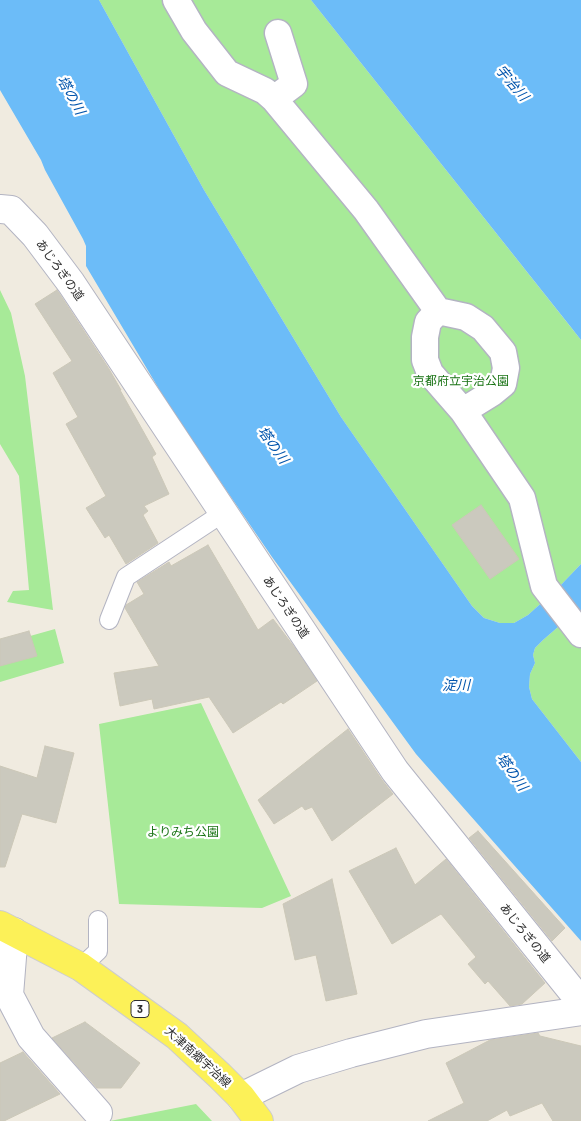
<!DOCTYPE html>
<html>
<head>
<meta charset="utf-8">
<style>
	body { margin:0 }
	canvas { display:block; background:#f0ebe0 }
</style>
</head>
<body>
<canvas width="581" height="1121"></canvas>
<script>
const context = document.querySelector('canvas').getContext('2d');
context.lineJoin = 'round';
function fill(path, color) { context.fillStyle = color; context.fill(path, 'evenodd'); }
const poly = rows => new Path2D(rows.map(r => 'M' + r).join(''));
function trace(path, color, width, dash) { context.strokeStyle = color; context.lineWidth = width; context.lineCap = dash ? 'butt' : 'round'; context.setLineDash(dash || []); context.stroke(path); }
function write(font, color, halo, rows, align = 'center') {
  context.font = font + ' Barlow,"Noto Sans JP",sans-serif'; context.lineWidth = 4.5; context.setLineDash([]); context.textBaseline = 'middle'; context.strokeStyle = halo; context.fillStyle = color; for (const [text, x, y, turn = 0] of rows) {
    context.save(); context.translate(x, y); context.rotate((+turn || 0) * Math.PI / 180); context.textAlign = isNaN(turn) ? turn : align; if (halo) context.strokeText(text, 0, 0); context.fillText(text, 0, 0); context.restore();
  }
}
fill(poly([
	[99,0,311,0,581,340,581,564,558,588,528,615,514,623,500,623,484,618,472,606,341,417,204,190],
	[0,290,11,313,25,376,53,610,7,602,13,591,29,590,19,476,0,444],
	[579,613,581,613,581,762,532,699,529,687,530,674,535,663,533,655,535,648,543,640,558,627],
	[55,629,64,663,0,682,0,648,23,638],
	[201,703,291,896,262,908,119,904,99,724],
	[196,1104,212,1121,110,1121]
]), '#a7ea98');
fill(poly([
	[0,0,99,0,204,190,341,417,472,606,484,618,500,623,514,623,528,615,558,588,581,564,581,613,579,613,558,627,543,640,535,648,533,655,535,663,530,674,529,687,532,699,581,762,581,941,416,754,272,557,172,411,86,266,86,246,83,239,45,170,41,160,0,90],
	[311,0,581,0,581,340,570,326]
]), '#6cbcf8');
const building = poly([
	[57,290,109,369,121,390,120,390,156,454,152,457,169,494,144,506,148,511,143,515,158,543,126,564,109,535,105,538,86,508,106,496,66,424,78,417,53,373,72,361,35,304,57,290],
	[481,505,519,559,490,579,452,525,481,505],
	[208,545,258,630,273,619,295,648,317,681,283,704,281,702,233,733,209,697,154,709,152,699,120,706,114,673,159,666,125,608,126,605,144,594,137,582,169,562,171,566,208,545],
	[29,631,37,656,0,666,0,639,29,631],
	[348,729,382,780,393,794,332,841,312,807,305,810,302,806,274,824,258,800,348,729],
	[45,746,74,753,56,823,22,814,5,867,0,867,0,766,37,778,45,746],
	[478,831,565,928,552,941,469,838,478,831],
	[396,848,415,885,446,859,545,983,522,1004,510,1006,488,981,485,984,468,964,476,957,441,914,392,944,349,871,396,848],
	[332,879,357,994,326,1001,316,955,295,960,283,904,332,879],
	[85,1022,140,1063,121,1088,97,1088,52,1038,85,1022],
	[538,1033,540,1036,581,1046,581,1121,553,1121,542,1103,510,1116,507,1110,487,1121,428,1121,464,1103,446,1063,490,1040,538,1033],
	[23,1052,60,1094,4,1121,0,1121,0,1063,23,1052]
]);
fill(building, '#cbc9be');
trace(building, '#ccc8b8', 1);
const service = poly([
	[109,620,126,577,223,513],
	[81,967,98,951,98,920]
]);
const pedestrian = poly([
	[176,0,194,31,227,73,265,91,274,99,366,210,438,311,466,317,483,328,503,352,506,368,503,384,492,393,463,411,522,498,544,586,581,634],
	[274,99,294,84,278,33],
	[438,311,428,322,425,337,425,360,430,373,463,411]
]);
const minor = poly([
	[0,209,11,210,35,235,71,283,395,771,581,1002],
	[14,932,9,995,31,1037,98,1113],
	[241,1097,298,1069,351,1053,426,1034,581,1011]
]);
const primary = poly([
	[0,925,81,967,177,1036,220,1076,241,1097,259,1121]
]);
trace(service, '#b3b4c2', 20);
trace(pedestrian, '#b3b4c2', 29);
trace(minor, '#b3b4c2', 30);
trace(primary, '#cdcdcd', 30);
trace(service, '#fff', 18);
trace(pedestrian, '#fff', 26);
trace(minor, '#fff', 28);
trace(primary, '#fcf158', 28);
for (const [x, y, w] of [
	[140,1009,18]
]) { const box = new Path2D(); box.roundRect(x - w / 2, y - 8.5, w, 17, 4); context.fillStyle = '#fff'; context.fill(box); trace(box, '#2e2e2e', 1); }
write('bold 11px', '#2e2e2e', null, [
	["3",140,1009]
]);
write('12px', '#2e2e2e', '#fff', [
	["あじろぎの道",60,270,54],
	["あじろぎの道",286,607,56],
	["あじろぎの道",525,933,51],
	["大津南郷宇治線",198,1057,42]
]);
write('12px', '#197315', '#fff', [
	["京都府立宇治公園",461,381],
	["よりみち公園",183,832]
]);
write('italic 14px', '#0356ad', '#fff', [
	["宇治川",512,83,50],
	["塔の川",71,95,61],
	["塔の川",273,445,54],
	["淀川",456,685],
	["塔の川",512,772,54]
]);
</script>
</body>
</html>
